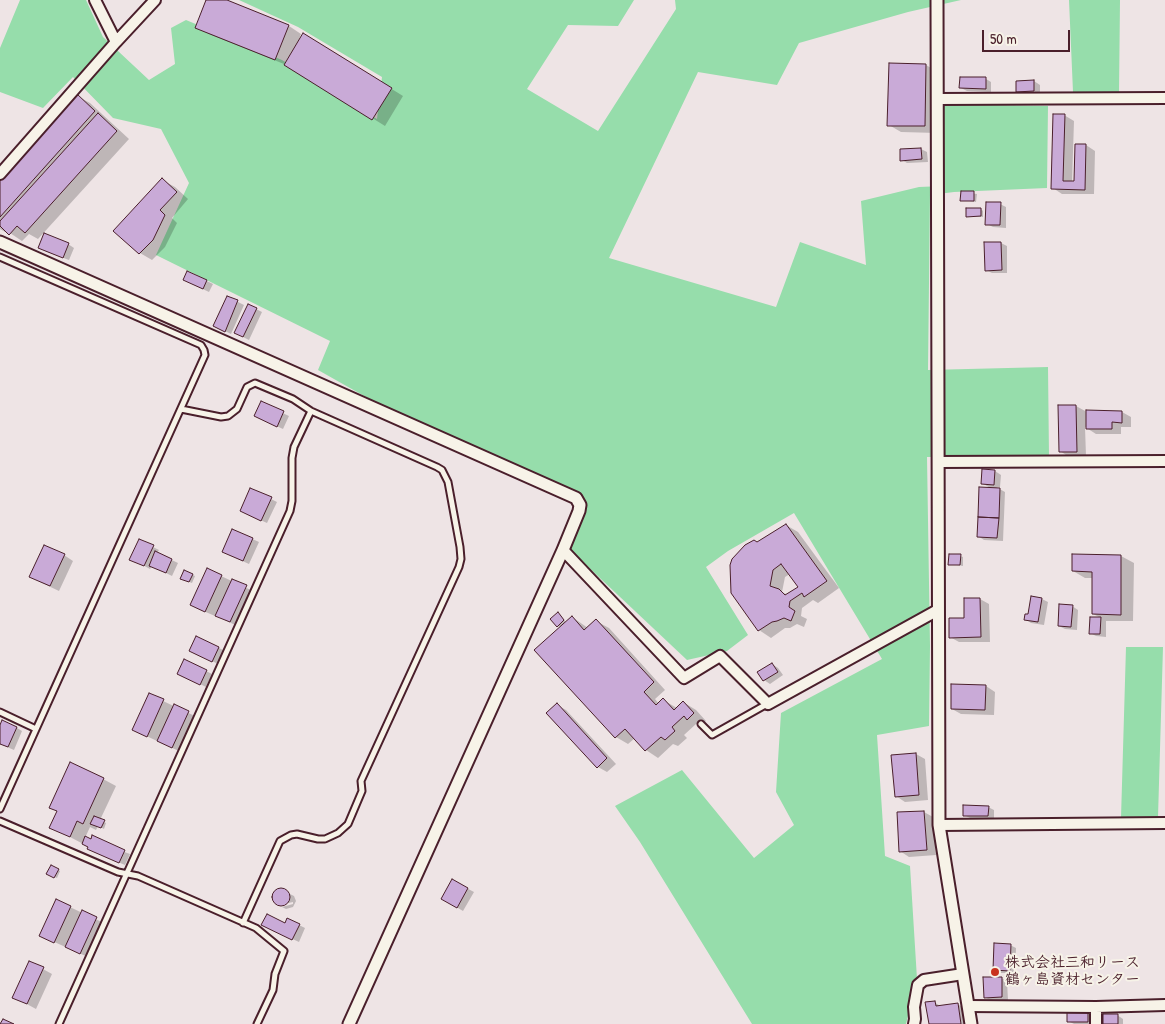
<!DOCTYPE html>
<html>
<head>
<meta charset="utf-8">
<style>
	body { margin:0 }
	#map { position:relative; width:1165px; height:1024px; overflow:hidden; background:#eee4e5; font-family:"Patrick Hand",sans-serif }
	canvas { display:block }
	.scale { position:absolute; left:982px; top:30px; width:88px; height:22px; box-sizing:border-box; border:2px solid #4a1f2b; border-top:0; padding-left:6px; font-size:15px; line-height:18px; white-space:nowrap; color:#4a1f2b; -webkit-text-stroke:4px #f7f3e8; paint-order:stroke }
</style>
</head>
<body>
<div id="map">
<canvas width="1165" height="1024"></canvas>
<div class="scale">50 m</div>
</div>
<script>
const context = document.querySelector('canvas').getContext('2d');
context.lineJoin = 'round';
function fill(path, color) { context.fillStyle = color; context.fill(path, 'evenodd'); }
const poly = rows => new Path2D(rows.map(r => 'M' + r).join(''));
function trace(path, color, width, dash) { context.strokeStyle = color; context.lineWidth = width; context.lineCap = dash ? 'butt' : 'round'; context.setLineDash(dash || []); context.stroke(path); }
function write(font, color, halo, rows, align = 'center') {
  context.font = font + ' "Patrick Hand","Klee One",sans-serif'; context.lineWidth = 4; context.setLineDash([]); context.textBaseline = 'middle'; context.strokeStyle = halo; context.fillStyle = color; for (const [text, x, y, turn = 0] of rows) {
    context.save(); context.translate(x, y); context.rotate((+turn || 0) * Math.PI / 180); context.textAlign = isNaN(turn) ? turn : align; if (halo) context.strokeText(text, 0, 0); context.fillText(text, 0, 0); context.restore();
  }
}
fill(poly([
	[20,0,86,0,103,37,149,80,175,64,171,28,186,20,282,60,377,119,382,77,298,27,239,0,634,0,618,26,568,25,527,89,598,131,676,9,675,0,961,0,908,12,799,43,777,85,698,72,609,258,776,307,800,242,866,265,861,201,919,187,943,186,944,104,1048,106,1047,188,954,192,930,195,928,370,1048,367,1049,457,927,457,930,646,929,726,877,735,885,856,910,866,917,979,906,1024,752,1024,640,842,615,806,682,770,754,858,794,825,776,792,781,713,882,659,794,513,728,551,706,567,748,635,727,651,687,660,568,548,586,501,382,406,318,370,330,341,156,255,189,183,161,129,113,118,73,77,43,108,0,92,0,48],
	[1069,0,1120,0,1119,93,1073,92],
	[1126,647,1163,647,1158,817,1121,818]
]), '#96ddab');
fill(poly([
	[208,0,223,0,289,26,301,34,298,42,316,42,403,96,385,126,289,66,209,34,197,27],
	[926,65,938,72,937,133,901,132,889,125],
	[986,79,991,82,991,92,967,91,961,88],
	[1034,81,1040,85,1040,94,1023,95,1017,91],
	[77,96,90,103,129,139,38,239,29,234,22,241,7,231,5,232,0,229,0,182],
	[1064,115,1074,121,1072,183,1075,183,1076,145,1086,145,1095,151,1094,194,1062,194,1053,188],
	[921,149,927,152,928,162,907,163,902,160],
	[162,180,175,187,188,199,172,218,177,223,165,247,152,260,140,253,115,231],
	[962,192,977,194,976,202,962,200],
	[1000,204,1006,207,1006,228,993,227,987,224],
	[981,209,983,211,983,217,967,216],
	[1001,243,1007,246,1007,273,992,273,986,270],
	[68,244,74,248,69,260,45,251],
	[188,272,213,284,209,292,190,283],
	[228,297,244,305,231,334,221,329],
	[256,309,262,312,249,340,241,336],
	[261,403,289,416,283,429,261,419],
	[1076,406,1087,412,1122,412,1131,417,1131,427,1121,427,1121,434,1096,434,1085,427,1086,456,1069,457,1060,451],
	[995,471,1001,475,1000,487,996,487,1005,492,1003,541,984,540,978,536,992,489,982,483],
	[271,499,277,502,267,523,247,514],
	[786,525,798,532,839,588,818,603,813,600,802,608,801,616,807,619,804,627,797,624,790,628,785,628,771,638,759,630,757,543],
	[790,574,799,588,788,595,782,592,785,577],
	[233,530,259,542,249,564,229,555],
	[153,547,159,550,157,553,178,563,172,576,152,566,150,569,137,562],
	[64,555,73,561,59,591,40,582],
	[960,556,963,557,963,566,950,564],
	[1073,556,1121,556,1134,563,1133,621,1106,621,1106,637,1096,636,1090,633,1091,618,1101,618,1093,614,1094,578,1085,578,1073,571],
	[185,571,195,576,192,583,184,580],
	[221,576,255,592,239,627,215,615,215,616,201,610],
	[1032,597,1042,599,1048,602,1044,625,1031,623,1025,619,1029,615],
	[965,599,980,599,989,604,990,642,959,642,950,637,965,619],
	[1072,606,1078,610,1077,630,1065,629,1059,626],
	[560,615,566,622,572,617,588,628,596,621,609,628,665,690,655,699,659,704,663,700,677,708,683,702,696,710,706,721,700,726,696,724,684,735,687,738,678,746,673,744,658,758,646,750,635,738,628,744,616,737,561,627,557,626],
	[197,637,225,651,218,664,196,653],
	[772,664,778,668,783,675,770,684,764,680,759,673],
	[206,671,212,674,206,687,184,676],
	[986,686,995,692,994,715,961,714,952,709],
	[163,701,197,717,181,752,142,734],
	[557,705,566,710,616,764,607,772,598,767],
	[0,728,17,728,22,731,14,750,0,744],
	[916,754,925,759,928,800,905,802,896,796],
	[103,779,116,786,100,820,106,823,104,829,98,826,96,830,90,827,85,838,130,854,125,865,94,852,89,847,51,827],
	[988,807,994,810,994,819,970,818,964,815],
	[924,812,933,817,936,855,909,857,900,851,898,814],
	[51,867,60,871,57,878,48,874],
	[453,881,474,892,463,911,443,899],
	[282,890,294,896,296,901,293,907,286,909,282,907,293,904,293,902,279,905,275,902,274,895,277,891],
	[57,901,106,924,90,958,41,936],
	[286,924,299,925,305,928,299,942,269,928],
	[1010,945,1016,948,1015,973,1000,973,994,970],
	[30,962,52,974,36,1009,23,1002],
	[1001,978,1007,981,1008,1000,991,1001,985,997],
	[934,1002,942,1007,957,1004,970,1011,972,1024,930,1024],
	[1087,1011,1093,1015,1093,1024,1074,1024,1068,1021],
	[1117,1015,1123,1019,1123,1024,1104,1024]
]), '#0003');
const building = poly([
	[206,0,227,0,289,25,275,60,195,28,206,0],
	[303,33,392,88,372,120,284,65,303,33],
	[889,63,926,64,925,126,887,126,889,63],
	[960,77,986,77,986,89,959,88,960,77],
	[1034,80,1034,91,1016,92,1016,81,1034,80],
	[77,94,95,111,0,217,0,180,77,94],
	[98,113,117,131,25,233,17,226,9,235,0,226,0,221,98,113],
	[1053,114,1065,114,1063,181,1074,181,1075,144,1086,144,1085,190,1051,189,1053,114],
	[921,148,922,159,900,161,900,149,921,148],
	[162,178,177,192,160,210,165,215,153,240,139,254,113,231,162,178],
	[961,191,974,191,974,201,960,201,961,191],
	[986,202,1001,202,1000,225,985,225,986,202],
	[966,208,981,208,981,216,966,217,966,208],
	[44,233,69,243,63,258,38,248,44,233],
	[984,242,1001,242,1002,270,985,271,984,242],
	[187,271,207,280,203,289,183,280,187,271],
	[227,296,238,300,225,332,213,326,227,296],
	[248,304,257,308,243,337,234,333,248,304],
	[261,401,284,411,277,427,254,416,261,401],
	[1058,405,1076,405,1077,452,1059,452,1058,405],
	[1086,410,1122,411,1122,423,1112,422,1112,429,1086,429,1086,410],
	[982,469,995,470,994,485,981,484,982,469],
	[979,487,1000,488,999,518,978,517,979,487],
	[250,488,272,497,261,521,240,511,250,488],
	[978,517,999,518,997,538,977,537,978,517],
	[786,524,827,581,804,597,802,593,790,601,789,607,795,611,791,621,784,618,777,621,772,622,758,631,731,593,730,565,732,559,745,545,754,540,757,542,786,524],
	[781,564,798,587,785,595,779,589,770,586,773,570,781,564],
	[232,529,253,538,243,561,222,552,232,529],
	[139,539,154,545,144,566,129,560,139,539],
	[44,545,65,554,50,586,29,577,44,545],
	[155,551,172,559,166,573,149,566,155,551],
	[949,554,961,554,960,565,948,565,949,554],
	[1072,554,1121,555,1121,615,1092,614,1092,572,1072,571,1072,554],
	[207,568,222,575,205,612,190,605,207,568],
	[184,570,193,574,189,582,180,579,184,570],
	[232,579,247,585,230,622,215,616,232,579],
	[1031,596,1042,598,1038,622,1024,620,1025,614,1028,614,1031,596],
	[964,598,980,598,981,637,949,638,949,618,964,618,964,598],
	[1059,604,1073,605,1071,627,1058,626,1059,604],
	[558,612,564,620,557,627,550,619,558,612],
	[572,616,584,630,596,619,654,682,644,692,656,705,663,698,674,710,683,701,694,713,687,720,684,716,672,727,675,731,665,740,661,737,645,751,625,729,615,738,534,650,572,616],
	[1090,617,1101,617,1100,634,1089,634,1090,617],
	[196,636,219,647,212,662,189,651,196,636],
	[184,659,207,670,200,685,177,674,184,659],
	[772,663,778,672,763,681,757,672,772,663],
	[951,684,986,685,985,710,951,709,951,684],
	[149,693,164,699,147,737,132,730,149,693],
	[557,703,607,758,597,768,546,713,557,703],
	[174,704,189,711,172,748,157,741,174,704],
	[2,720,17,727,8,747,0,744,0,725,2,720],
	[916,753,919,795,895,797,891,755,916,753],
	[70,762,104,778,83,824,77,821,70,837,49,828,57,811,49,808,70,762],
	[963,805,989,806,988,816,963,816,963,805],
	[924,811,927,850,899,852,897,812,924,811],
	[94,816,105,820,101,828,90,824,94,816],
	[92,835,125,850,119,863,87,849,88,847,82,844,85,836,91,839,92,835],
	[51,865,59,869,54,878,46,874,51,865],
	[452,879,468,888,457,908,441,899,452,879],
	'272 897a9 9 0 1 1 18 0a9 9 0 1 1-18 0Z',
	[56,899,71,906,54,943,39,936,56,899],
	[82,910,97,917,80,954,65,947,82,910],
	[267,914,285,923,287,918,300,924,292,940,261,925,267,914],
	[994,943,1011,944,1010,971,993,970,994,943],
	[29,961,44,967,27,1004,12,998,29,961],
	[983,977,1002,977,1002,997,984,998,983,977],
	[935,1001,936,1006,958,1003,961,1024,929,1024,925,1002,935,1001],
	[1067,1010,1088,1010,1088,1022,1067,1022,1067,1010],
	[1103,1014,1118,1014,1118,1024,1103,1024,1103,1014],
	[3,1019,14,1024,0,1024,3,1019]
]);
fill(building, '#c9aad7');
trace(building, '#4a1f2b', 1);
const service = poly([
	[0,257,201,345,204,350,205,355,0,809],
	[181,409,221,417,228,416,237,409,247,387,255,383,293,399,311,411,437,467,442,470,448,482,460,547,461,559,459,567,361,781,362,791,348,824,338,833,325,839,318,839,297,834,291,835,280,841,243,923],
	[0,712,36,729],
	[701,724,712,735,767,704],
	[0,821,118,872,138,876,256,928,284,951,275,974,273,990,257,1024],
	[59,1024,290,511,292,501,292,458,294,447,311,411]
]);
const minor = poly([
	[116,42,155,0],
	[937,99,1165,98],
	[0,174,116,42,95,0],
	[938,462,1165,461],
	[563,550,684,678,720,656,768,704,938,610],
	[939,825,1165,823],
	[968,1006,1096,1007,1165,1005],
	[914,1024,915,1019,914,1007,918,985,924,980,963,974],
	[1096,1024,1096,1007]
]);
const tertiary = poly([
	[937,0,939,825,971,1024],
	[0,242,576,498,580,505,579,511,563,550,349,1024]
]);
trace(service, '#4a1f2b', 9);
trace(minor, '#4a1f2b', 14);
trace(tertiary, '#4a1f2b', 15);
trace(service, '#f7f3e8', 5);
trace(minor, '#f7f3e8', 10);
trace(tertiary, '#f7f3e8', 11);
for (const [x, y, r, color] of [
	[995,972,5,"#c8321e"]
]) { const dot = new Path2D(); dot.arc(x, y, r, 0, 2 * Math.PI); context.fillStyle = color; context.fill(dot); trace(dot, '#f7f3e8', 2); }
write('bold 15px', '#4a1f2b', '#f7f3e8', [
	["株式会社三和リース",1005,963],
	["鶴ヶ島資材センター",1005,980]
], 'left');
</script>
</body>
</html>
